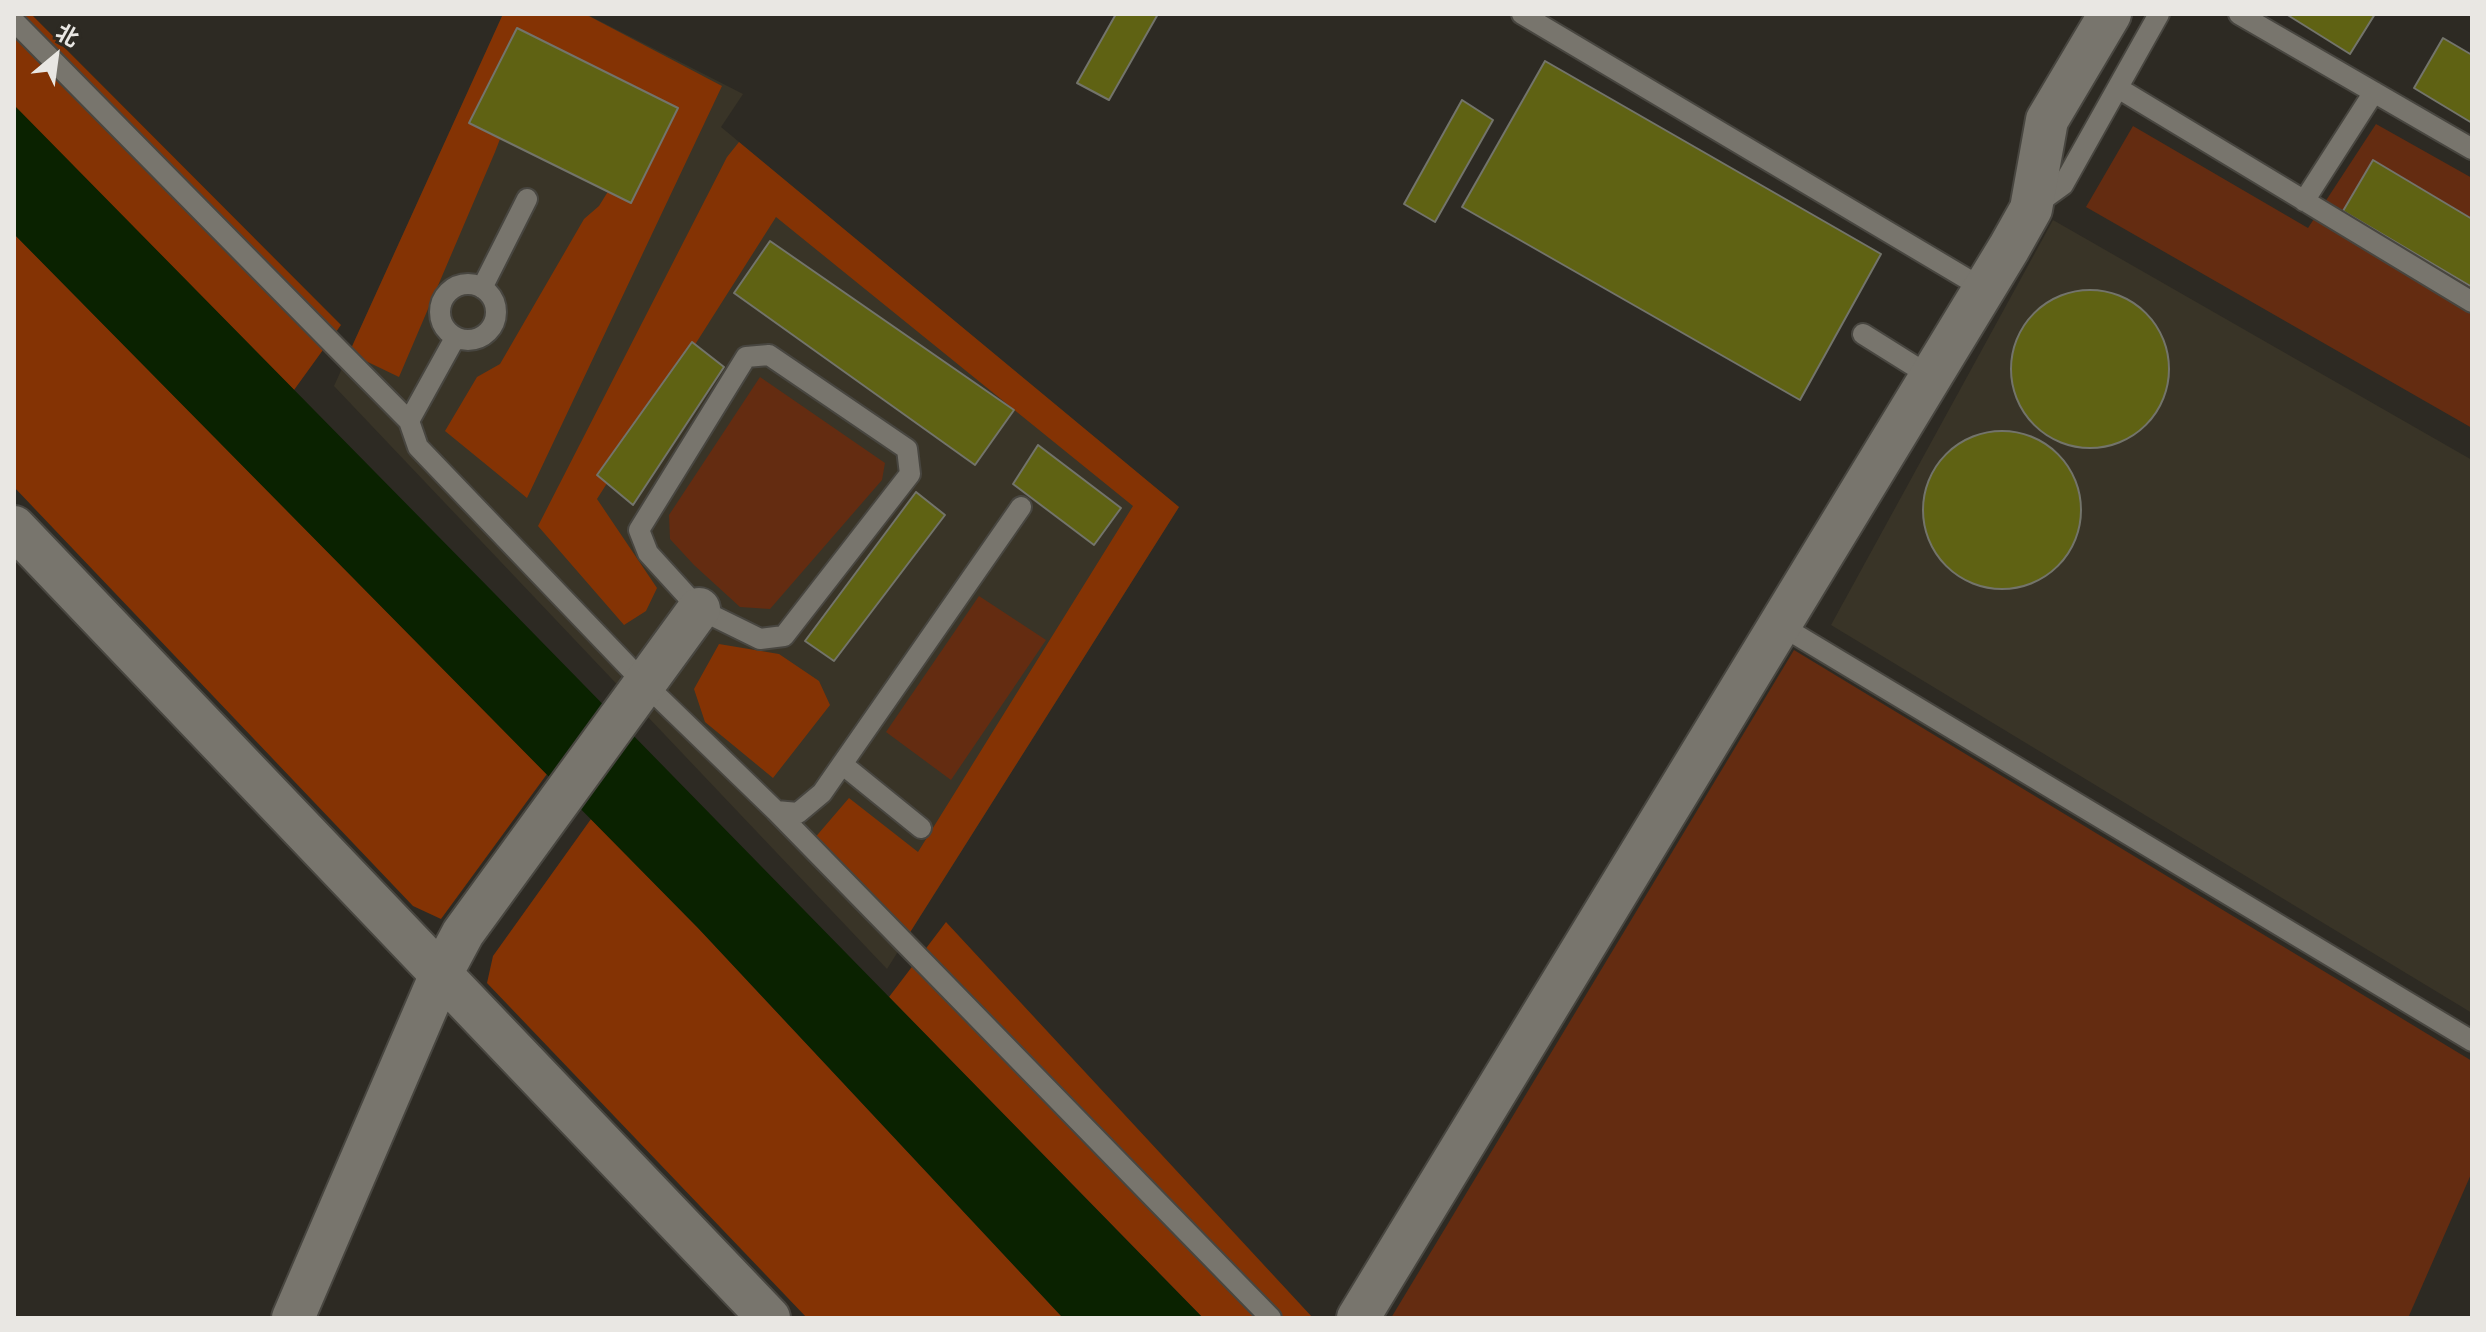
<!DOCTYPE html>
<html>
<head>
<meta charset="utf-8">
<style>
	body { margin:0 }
	#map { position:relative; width:2486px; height:1332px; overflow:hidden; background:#2d2a23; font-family:"Asap Condensed","Noto Sans SC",sans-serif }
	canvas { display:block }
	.frame { position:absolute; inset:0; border:16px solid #e9e7e3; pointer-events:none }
	.north { position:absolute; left:16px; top:16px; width:80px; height:80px; -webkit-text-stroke:6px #2d2a23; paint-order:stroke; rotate:29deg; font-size:22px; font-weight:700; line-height:32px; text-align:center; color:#e9e7e3 }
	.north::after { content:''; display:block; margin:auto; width:28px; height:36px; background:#e9e7e3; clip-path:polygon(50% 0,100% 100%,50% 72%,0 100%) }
</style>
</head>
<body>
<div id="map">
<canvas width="2486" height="1332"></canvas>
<div class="frame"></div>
<div class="north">北</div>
</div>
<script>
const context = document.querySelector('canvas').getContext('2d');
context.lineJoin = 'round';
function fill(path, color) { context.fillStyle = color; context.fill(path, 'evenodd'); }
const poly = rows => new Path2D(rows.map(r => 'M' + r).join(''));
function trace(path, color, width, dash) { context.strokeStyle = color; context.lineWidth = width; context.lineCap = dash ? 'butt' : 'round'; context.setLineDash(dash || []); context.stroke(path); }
fill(poly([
	[503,14,586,14,743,94,721,127,1179,507,887,969,334,386],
	[2053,220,2472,460,2472,1013,1831,625]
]), '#393427');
fill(poly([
	[2376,124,2472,178,2472,428,2086,207,2133,126,2308,228],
	[760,377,885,463,882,480,770,609,740,607,694,565,670,539,669,515],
	[979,596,1046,640,951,780,886,732],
	[1794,650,2472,1061,2472,1172,2408,1318,1391,1318]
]), '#642c11');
fill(poly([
	[14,14,31,14,341,325,294,390,14,106],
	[503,14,585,14,722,86,527,498,445,431,477,377,500,364,584,219,599,206,654,117,534,51,495,152,399,377,349,353],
	[739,142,1179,507,902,945,807,847,849,798,918,852,1133,506,776,217,597,499,657,588,646,611,624,625,538,526,727,157],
	[14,234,547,774,441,919,413,906,14,487],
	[719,644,779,654,819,681,830,705,773,778,705,722,694,689],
	[591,819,699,929,1063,1318,807,1318,487,983,493,956],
	[946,922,1313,1318,1203,1318,889,997]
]), '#843304');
fill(poly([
	[14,105,494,593,1203,1318,1063,1318,699,929,14,234]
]), '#0a2200');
const building = poly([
	[1116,14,1158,14,1109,100,1077,83,1116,14],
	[2286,14,2375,14,2350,54,2286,14],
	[517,28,678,108,631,203,469,123,517,28],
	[2443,38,2472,55,2472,123,2414,88,2443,38],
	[1545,61,1881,254,1800,400,1462,207,1545,61],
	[1462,100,1493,120,1435,222,1404,204,1462,100],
	[2373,160,2472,219,2472,287,2343,211,2373,160],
	[770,241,1014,410,975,465,734,293,770,241],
	'2011 369a79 79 0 1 1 158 0a79 79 0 1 1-158 0Z',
	[692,342,724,367,633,505,597,475,692,342],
	'1923 510a79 79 0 1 1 158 0a79 79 0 1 1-158 0Z',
	[1038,445,1121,508,1094,545,1013,484,1038,445],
	[916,492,945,515,834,661,805,641,916,492]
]);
fill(building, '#5f6213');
trace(building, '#73746b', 2);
const service = poly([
	[1522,14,1984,289],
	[2239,14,2472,149],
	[14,21,409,421],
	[2118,88,2472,302],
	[2304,201,2374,92],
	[2034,206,2063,185,2159,14],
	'440 312a28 28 0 1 1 56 0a28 28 0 1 1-56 0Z',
	[482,288,527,199],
	[1863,334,1930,376],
	[455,338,409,421,418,447,645,684,776,811,798,813,822,793,1021,507],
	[769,355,907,449,910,474,784,636,760,639,699,609,648,553,639,530,746,357,769,355],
	[1780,625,2472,1041],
	[842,764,921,828],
	[776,811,1271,1318]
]);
const minor = poly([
	[14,527,769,1318],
	[293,1318,441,974,463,933,699,609],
	[1358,1318,2009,248,2031,209,2047,120,2110,14]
]);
trace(service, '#484640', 24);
trace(minor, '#484640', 46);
trace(service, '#78756d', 20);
trace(minor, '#78756d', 42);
</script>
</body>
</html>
